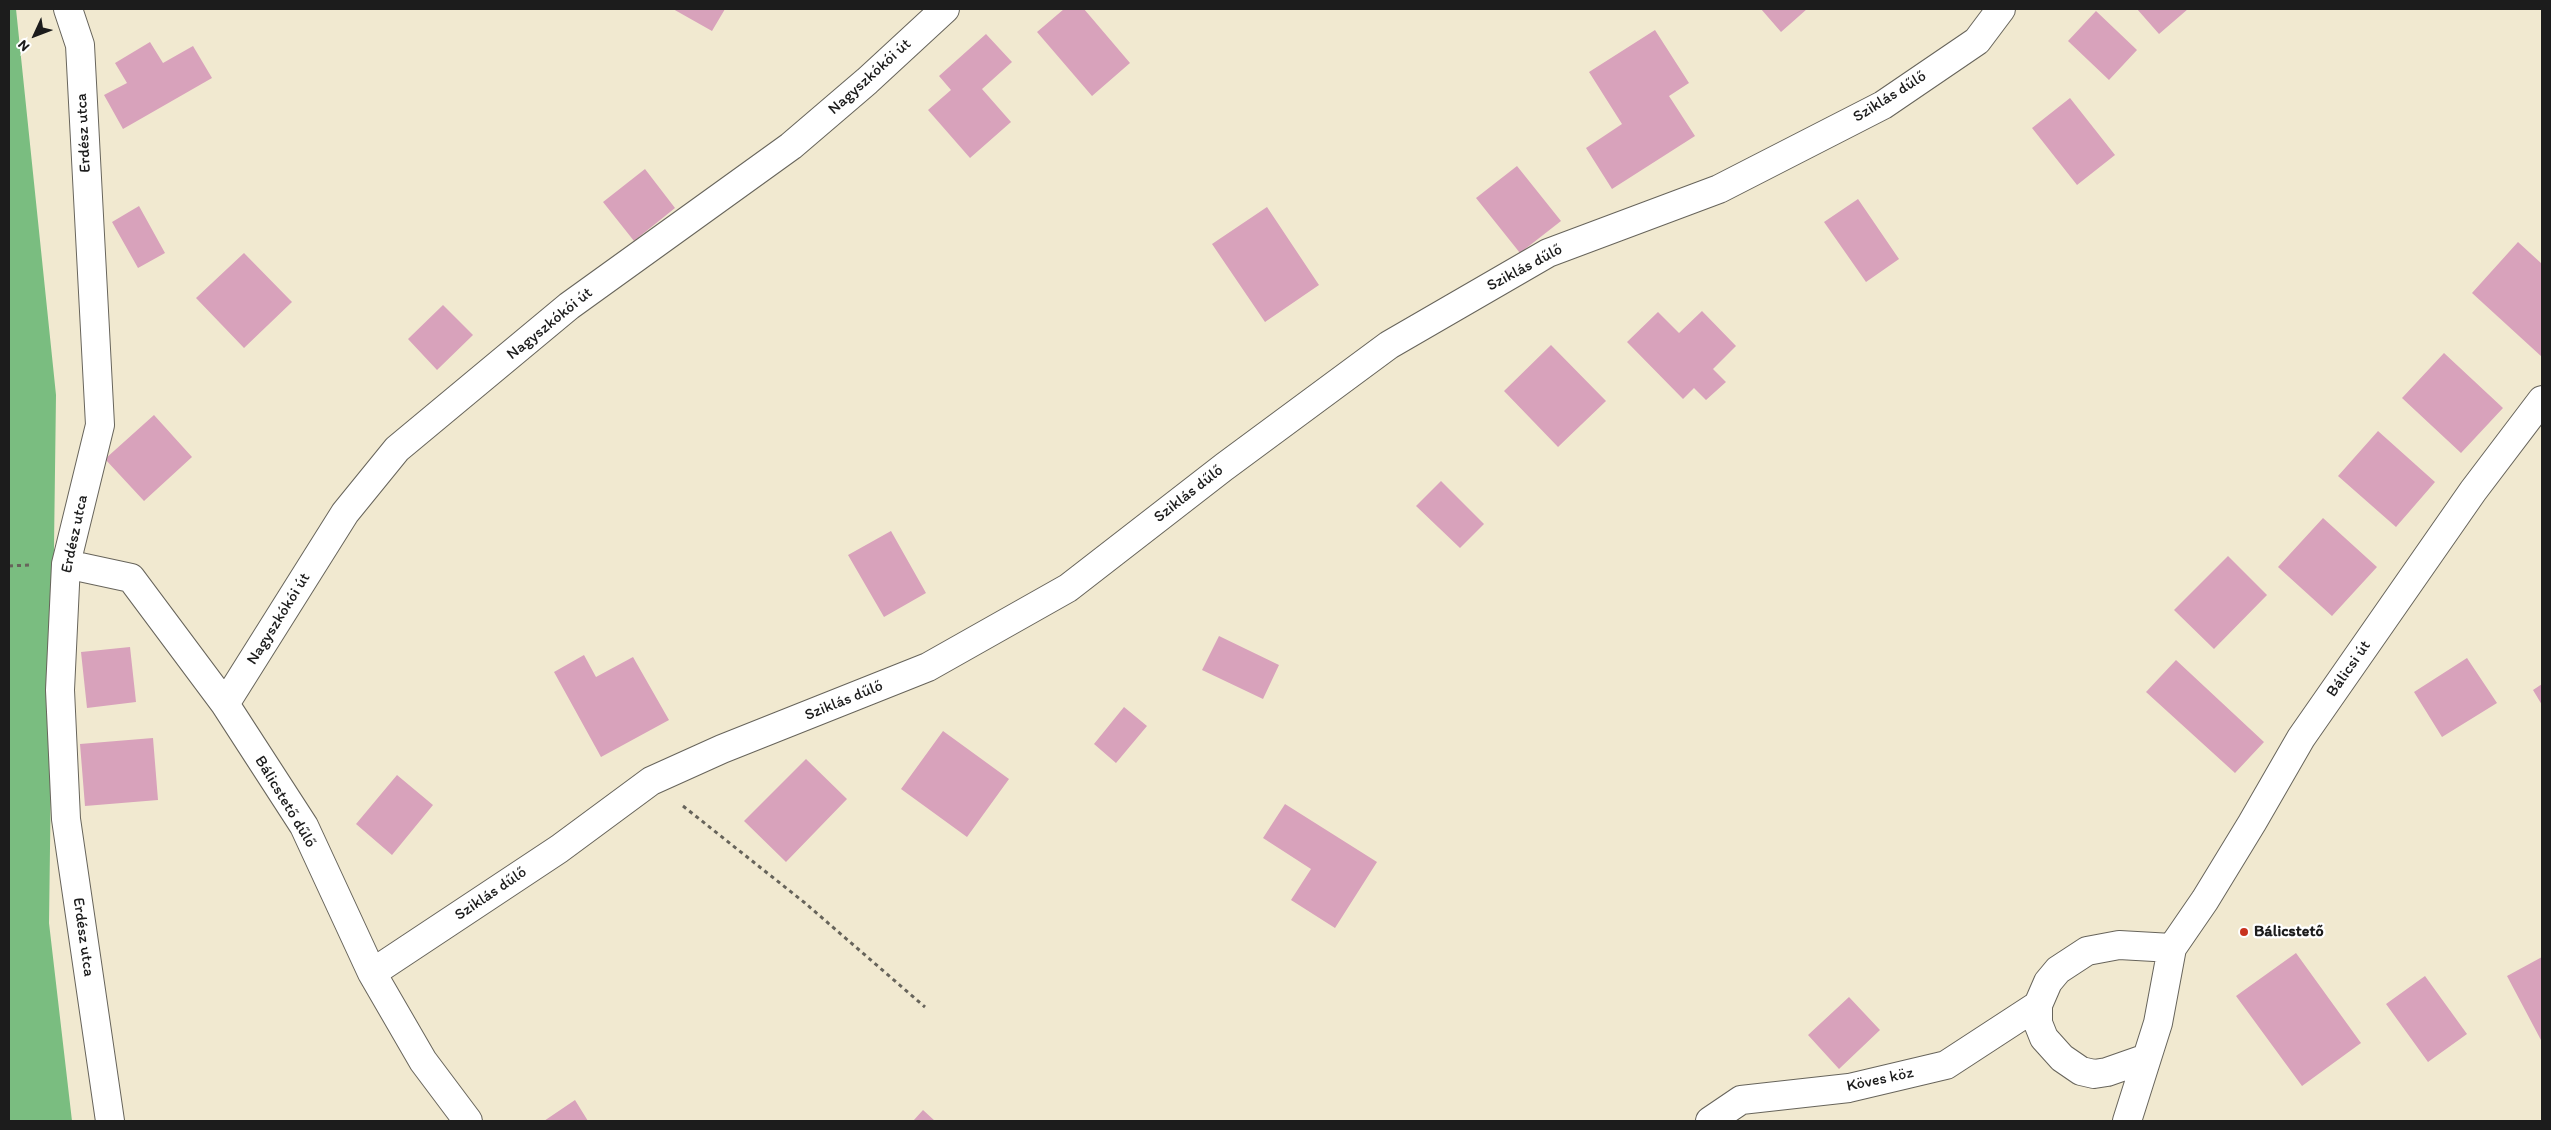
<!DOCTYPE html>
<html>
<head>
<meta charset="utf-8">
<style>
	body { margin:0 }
	#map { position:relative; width:2551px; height:1130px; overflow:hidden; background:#f1e9d0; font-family:Itim,sans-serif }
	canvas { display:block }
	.frame { position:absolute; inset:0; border:10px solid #1c1c1c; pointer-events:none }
	.north { position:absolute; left:10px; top:10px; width:50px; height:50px; -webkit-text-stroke:4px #fff; paint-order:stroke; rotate:227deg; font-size:14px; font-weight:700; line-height:20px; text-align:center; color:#1c1c1c }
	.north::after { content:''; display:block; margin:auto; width:18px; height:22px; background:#1c1c1c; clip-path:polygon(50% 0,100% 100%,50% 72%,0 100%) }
</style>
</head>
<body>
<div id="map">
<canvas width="2551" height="1130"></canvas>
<div class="frame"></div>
<div class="north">N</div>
</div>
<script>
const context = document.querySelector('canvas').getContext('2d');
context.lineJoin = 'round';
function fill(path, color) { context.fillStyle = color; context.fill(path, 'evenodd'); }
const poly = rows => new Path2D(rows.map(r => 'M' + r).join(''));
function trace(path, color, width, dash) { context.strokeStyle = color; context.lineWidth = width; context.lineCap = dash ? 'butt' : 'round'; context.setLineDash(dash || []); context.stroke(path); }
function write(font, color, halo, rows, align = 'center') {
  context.font = font + ' Itim,sans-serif'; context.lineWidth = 4.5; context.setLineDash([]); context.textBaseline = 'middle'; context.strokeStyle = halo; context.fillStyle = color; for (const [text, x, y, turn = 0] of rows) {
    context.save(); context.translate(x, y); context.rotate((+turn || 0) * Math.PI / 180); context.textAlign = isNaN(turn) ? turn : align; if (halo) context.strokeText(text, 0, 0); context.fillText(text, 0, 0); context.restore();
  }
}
fill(poly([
	[9,9,16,9,56,395,49,923,72,1121,9,1121]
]), '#7abd80');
fill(poly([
	[673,9,725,9,712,31],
	[1064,9,1084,9,1130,63,1092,96,1037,32],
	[1761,9,1807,9,1781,32],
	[2137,9,2188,9,2159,34],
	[2096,11,2137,50,2109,80,2068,41],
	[1655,30,1689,83,1669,96,1695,136,1612,189,1586,148,1622,124,1589,72],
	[986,34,1012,62,982,89,1011,122,970,158,928,110,951,90,939,76],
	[150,42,163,63,193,46,212,78,123,129,104,95,127,83,115,63],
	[2070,98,2115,155,2077,185,2032,128],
	[1517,166,1561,221,1520,253,1476,198],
	[645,169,675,208,634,241,603,202],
	[1858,199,1899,259,1866,282,1824,222],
	[139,206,165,253,138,268,112,222],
	[1267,207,1319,285,1265,322,1212,244],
	[2518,242,2542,264,2542,357,2472,293],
	[244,253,292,302,244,348,196,298],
	[443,305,473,335,437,370,408,339],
	[1702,311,1736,346,1713,369,1726,382,1706,400,1694,388,1683,399,1627,342,1658,312,1679,333],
	[1551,345,1606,401,1558,447,1504,391],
	[2444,353,2503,408,2461,453,2402,398],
	[154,415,192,457,144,501,105,459],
	[2378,431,2435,482,2396,527,2338,476],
	[1441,481,1484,524,1460,548,1416,506],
	[2323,518,2377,567,2332,616,2278,567],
	[891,531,926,593,884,617,848,555],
	[2228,556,2267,595,2214,649,2174,610],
	[1219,636,1279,665,1263,699,1202,670],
	[130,647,136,702,87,708,81,652],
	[584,655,596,677,633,657,669,720,601,757,554,672],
	[2467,658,2497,703,2442,737,2414,692],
	[2176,660,2264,742,2235,773,2146,692],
	[2542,684,2542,705,2533,690],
	[1124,707,1147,726,1116,763,1094,744],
	[943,731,1009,779,967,837,901,789],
	[153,738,158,800,85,806,80,744],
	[806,759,847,799,786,862,744,821],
	[397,775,433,805,392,855,356,824],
	[1285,804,1377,862,1335,928,1291,900,1311,869,1263,838],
	[2296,953,2361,1043,2302,1086,2236,996],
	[2542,957,2542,1042,2507,976],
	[2425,976,2467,1034,2428,1062,2386,1004],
	[1849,997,1880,1030,1839,1069,1808,1035],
	[575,1100,588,1121,544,1121],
	[923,1110,935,1121,913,1121]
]), '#d8a2bb');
const minor = poly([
	[68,9,80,45,100,425,66,564,60,690,66,819,110,1121],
	[66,564,131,578,225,704,304,826,372,973,423,1061,468,1121],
	[225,704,345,513,397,449,569,306,791,146,867,81,945,9],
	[372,973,559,849,651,781,722,749,928,667,1068,588,1224,467,1389,345,1548,253,1719,189,1883,105,1977,41,2001,9],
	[2147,1058,2107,1072,2094,1074,2081,1071,2062,1058,2044,1038,2038,1023,2038,1005,2048,982,2058,970,2087,951,2119,945,2172,948],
	[1710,1121,1741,1100,1849,1088,1946,1065,2038,1005],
	[2127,1121,2158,1023,2172,948,2205,900,2252,823,2301,738,2473,491,2542,400]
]);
trace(minor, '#67645b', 30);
trace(poly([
	[9,566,30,565],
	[683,806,805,903,925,1007]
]), '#67645b', 3, [4, 4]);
trace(minor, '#fff', 28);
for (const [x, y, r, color] of [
	[2244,932,5,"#c8321e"]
]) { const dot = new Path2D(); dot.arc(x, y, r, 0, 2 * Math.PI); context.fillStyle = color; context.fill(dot); trace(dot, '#fff', 2); }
write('16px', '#1c1c1c', '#fff', [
	["Nagyszkókói út",870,77,-42],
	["Sziklás dűlő",1890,97,-32],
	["Erdész utca",84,133,-93],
	["Sziklás dűlő",1525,268,-28],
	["Nagyszkókói út",550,324,-39],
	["Sziklás dűlő",1189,494,-38],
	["Erdész utca",75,534,-78],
	["Nagyszkókói út",279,619,-58],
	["Bálicsi út",2349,669,-55],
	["Sziklás dűlő",844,701,-22],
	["Bálicstető dűlő",285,802,59],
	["Sziklás dűlő",491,894,-34],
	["Erdész utca",83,937,82],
	["Köves köz",1880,1080,-12]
]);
write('bold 16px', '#1c1c1c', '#fff', [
	["Bálicstető",2254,932]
], 'left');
</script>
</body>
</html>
